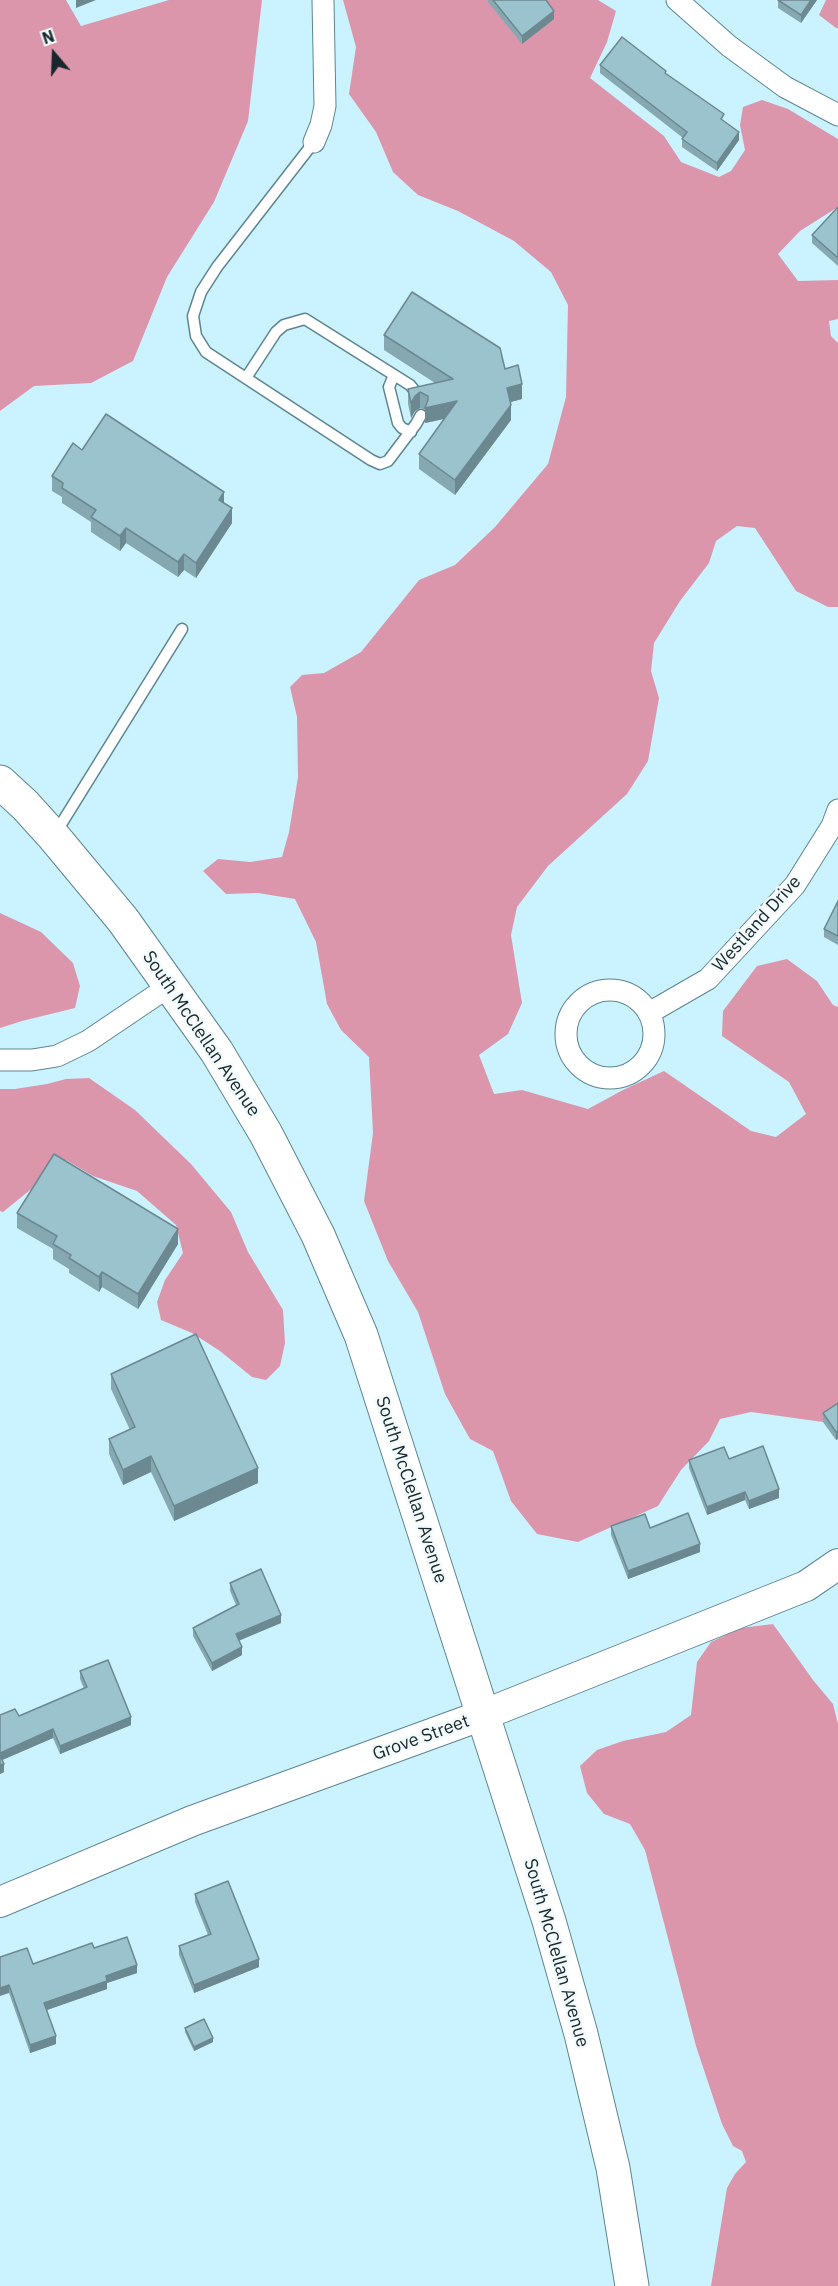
<!DOCTYPE html>
<html>
<head>
<meta charset="utf-8">
<style>
	body { margin:0 }
	#map { position:relative; width:838px; height:2286px; overflow:hidden; background:#caf3ff; font-family:"IBM Plex Sans",sans-serif }
	canvas { display:block }
	.north { position:absolute; left:24px; top:24px; width:60px; height:60px; -webkit-text-stroke:4px #f2fafc; paint-order:stroke; rotate:341deg; font-size:16px; font-weight:700; line-height:24px; text-align:center; color:#17272b }
	.north::after { content:''; display:block; margin:auto; width:21px; height:27px; background:#17272b; clip-path:polygon(50% 0,100% 100%,50% 72%,0 100%) }
</style>
</head>
<body>
<div id="map">
<canvas width="838" height="2286"></canvas>
<div class="north">N</div>
</div>
<script>
const context = document.querySelector('canvas').getContext('2d');
context.lineJoin = 'round';
function fill(path, color) { context.fillStyle = color; context.fill(path, 'evenodd'); }
const poly = rows => new Path2D(rows.map(r => 'M' + r).join(''));
function trace(path, color, width, dash) { context.strokeStyle = color; context.lineWidth = width; context.lineCap = dash ? 'butt' : 'round'; context.setLineDash(dash || []); context.stroke(path); }
function write(font, color, halo, rows, align = 'center') {
  context.font = font + ' "IBM Plex Sans",sans-serif'; context.lineWidth = 5; context.setLineDash([]); context.textBaseline = 'middle'; context.strokeStyle = halo; context.fillStyle = color; for (const [text, x, y, turn = 0] of rows) {
    context.save(); context.translate(x, y); context.rotate((+turn || 0) * Math.PI / 180); context.textAlign = isNaN(turn) ? turn : align; if (halo) context.strokeText(text, 0, 0); context.fillText(text, 0, 0); context.restore();
  }
}
fill(poly([
	[0,0,66,0,81,26,169,0,262,0,248,121,214,202,167,277,133,361,91,383,34,386,0,411],
	[343,0,598,0,616,11,607,42,590,78,664,136,681,162,719,177,731,171,745,150,740,125,743,107,762,100,788,109,838,139,838,207,800,231,778,254,798,281,838,280,838,319,829,321,831,336,838,343,838,607,828,607,796,591,755,528,737,526,716,541,709,563,680,601,654,643,651,671,659,698,648,761,627,794,548,866,517,907,511,935,522,1003,508,1034,479,1055,494,1094,522,1090,588,1109,623,1090,664,1071,751,1131,776,1137,806,1114,789,1082,722,1036,723,1011,757,966,787,959,817,981,833,1005,838,1007,838,1411,823,1422,751,1412,720,1419,709,1441,681,1470,658,1506,578,1542,537,1534,511,1501,493,1451,470,1439,445,1394,418,1312,388,1261,364,1201,373,1133,369,1057,341,1030,327,1004,316,942,295,899,258,893,226,894,203,871,218,859,250,862,282,857,289,832,298,777,297,717,290,687,302,675,324,673,361,652,419,580,455,565,495,527,548,464,566,397,568,305,551,272,514,241,458,211,418,195,393,172,376,132,349,94,356,47],
	[826,0,838,0,838,28,836,28,819,15],
	[0,913,41,932,73,963,80,986,75,1008,22,1021,0,1028],
	[89,1078,135,1110,191,1164,231,1212,248,1252,283,1310,285,1343,280,1366,266,1380,252,1377,220,1351,192,1333,161,1320,157,1302,165,1280,183,1253,176,1225,137,1191,93,1176,66,1160,49,1167,35,1186,3,1212,0,1211,0,1089,15,1089,47,1084,66,1079],
	[773,1624,813,1680,833,1704,838,1724,838,2286,711,2286,727,2188,735,2174,746,2162,742,2151,733,2146,722,2124,696,2046,645,1850,630,1824,604,1814,587,1793,580,1766,597,1750,623,1741,666,1732,691,1715,697,1662,711,1642,741,1628]
]), '#db96ab');
const service = poly([
	[314,142,217,267,201,292,193,316,196,336,206,352,371,460,380,464,388,461,416,424,421,415],
	[394,375,389,387,398,423,402,428,411,432],
	[246,378,276,332,284,325,305,319,410,385,415,391],
	[55,834,182,629]
]);
const minor = poly([
	[677,0,729,46,785,87,838,115],
	[314,142,321,125,325,106,323,0],
	'566 1034a44 44 0 1 1 88 0a44 44 0 1 1-88 0Z',
	[649,1013,708,979,795,885,832,826,838,810],
	[0,1060,32,1060,57,1056,88,1041,171,985]
]);
const secondary = poly([
	[0,1902,192,1821,483,1715,806,1586,838,1564]
]);
const primary = poly([
	[0,782,25,805,54,837,123,920,217,1052,266,1134,318,1235,361,1335,549,1921,581,2034,613,2168,632,2286]
]);
trace(service, '#5e858f', 13);
trace(minor, '#5e858f', 23);
trace(secondary, '#5e858f', 32);
trace(primary, '#5e858f', 35);
trace(service, '#fff', 10);
trace(minor, '#fff', 21);
trace(secondary, '#fff', 30);
trace(primary, '#fff', 33);
fill(poly([
	[488,0,546,0,554,19,522,44,488,2],
	[778,0,817,0,801,23,778,8],
	[600,65,666,75,724,122,739,140,717,171,682,147,682,139,683,138,600,73],
	[838,207,838,266,812,243,812,235],
	[384,335,505,369,522,399,510,402,511,420,455,495,419,469,419,454,444,419,425,423,425,410,420,408,415,411,411,418,408,404,408,389,435,383,384,350],
	[82,450,224,503,232,523,196,578,184,570,178,577,126,543,120,551,91,532,91,522,62,503,62,497,52,491,52,476],
	[838,901,838,945,824,937,824,929],
	[17,1213,178,1244,138,1309,102,1287,99,1292,69,1273,69,1269,53,1259,53,1249,17,1228],
	[111,1374,258,1483,174,1521,151,1472,123,1485,109,1454,109,1439,130,1430,111,1389],
	[838,1403,838,1439,836,1440,823,1422,823,1413],
	[729,1459,779,1498,749,1509,745,1500,707,1515,689,1468,689,1460],
	[611,1526,650,1528,700,1552,628,1579,611,1535],
	[230,1583,281,1623,239,1640,242,1655,212,1671,193,1636,193,1628,236,1605,230,1591],
	[80,1671,131,1725,60,1754,53,1738,2,1760,4,1772,0,1774,0,1715,19,1716,84,1689,80,1679],
	[195,1894,259,1967,194,1993,179,1955,179,1946,208,1935,195,1902],
	[94,1948,137,1973,107,1983,107,1989,47,2010,56,2044,30,2053,9,1993,0,1957,33,1964],
	[185,2028,213,2042,194,2051,185,2032]
]), '#85a8b1');
fill(poly([
	[76,0,96,0,76,8],
	[811,0,817,0,801,23,801,15],
	[554,11,554,19,522,44,522,36],
	[739,132,739,140,717,171,717,163],
	[522,384,522,399,507,403,507,388],
	[420,392,420,408,415,411,411,418,411,403,415,396],
	[457,401,457,416,425,423,425,408],
	[511,405,511,420,455,495,455,480],
	[224,492,224,507,219,500],
	[232,508,232,523,196,578,196,563],
	[126,528,126,543,120,551,120,536],
	[184,554,184,570,178,577,178,562],
	[178,1229,178,1244,138,1309,138,1294],
	[102,1272,102,1287,99,1292,99,1277],
	[838,1431,838,1439,836,1440,836,1432],
	[151,1456,151,1472,123,1485,123,1470],
	[258,1468,258,1483,174,1521,174,1506],
	[779,1489,779,1498,749,1509,749,1501],
	[745,1492,745,1500,707,1515,707,1507],
	[700,1544,700,1552,628,1579,628,1571],
	[281,1615,281,1623,236,1642,236,1634],
	[242,1647,242,1655,212,1671,212,1663],
	[131,1717,131,1725,60,1754,60,1746],
	[53,1729,53,1738,0,1761,0,1753],
	[4,1764,4,1772,0,1774,0,1765],
	[259,1959,259,1967,194,1993,194,1985],
	[137,1965,137,1973,107,1983,107,1989,44,2011,44,2003,106,1976],
	[9,1985,9,1993,0,1996,0,1988],
	[56,2036,56,2044,30,2053,30,2045],
	[213,2038,213,2042,194,2051,194,2047]
]), '#6c8890');
const building = poly([
	[493,0,546,0,554,11,522,36,493,0],
	[778,0,811,0,801,15,778,0],
	[622,37,666,71,665,73,724,114,721,119,739,132,717,163,682,139,687,132,600,65,622,37],
	[838,207,838,258,812,235,838,207],
	[412,292,500,348,505,369,518,365,522,384,507,388,511,405,455,480,419,454,457,401,425,408,428,400,428,396,420,392,415,396,411,403,408,389,453,379,384,335,412,292],
	[106,414,224,492,219,500,232,508,196,563,184,554,178,562,126,528,120,536,91,517,96,510,62,488,63,483,52,476,73,443,82,450,106,414],
	[838,901,838,936,824,929,838,901],
	[54,1154,178,1229,138,1294,102,1272,99,1277,69,1258,71,1255,53,1244,57,1236,17,1213,54,1154],
	[196,1334,258,1468,174,1506,151,1456,123,1470,109,1439,135,1427,111,1374,196,1334],
	[838,1403,838,1431,836,1432,823,1413,838,1403],
	[763,1446,779,1489,749,1501,745,1492,707,1507,689,1460,724,1447,729,1459,763,1446],
	[688,1513,700,1544,628,1571,611,1526,645,1514,650,1528,688,1513],
	[261,1569,281,1615,236,1634,242,1647,212,1663,193,1628,239,1604,230,1583,261,1569],
	[108,1660,131,1717,60,1746,53,1729,0,1753,0,1715,15,1709,19,1716,87,1687,80,1671,108,1660],
	[0,1755,4,1764,0,1765,0,1755],
	[228,1881,259,1959,194,1985,179,1946,211,1934,195,1894,228,1881],
	[127,1937,137,1965,106,1976,107,1981,44,2003,56,2036,30,2045,9,1985,0,1988,0,1957,27,1948,33,1964,92,1943,94,1948,127,1937],
	[204,2019,213,2038,194,2047,185,2028,204,2019]
]);
fill(building, '#9bc3ce');
trace(building, '#6c8890', 1.5);
write('18px', '#17272b', '#f2fafc', [
	["Westland Drive",757,924,-48],
	["South McClellan Avenue",201,1034,56],
	["South McClellan Avenue",411,1490,72],
	["Grove Street",421,1738,-20],
	["South McClellan Avenue",556,1953,74]
]);
</script>
</body>
</html>
